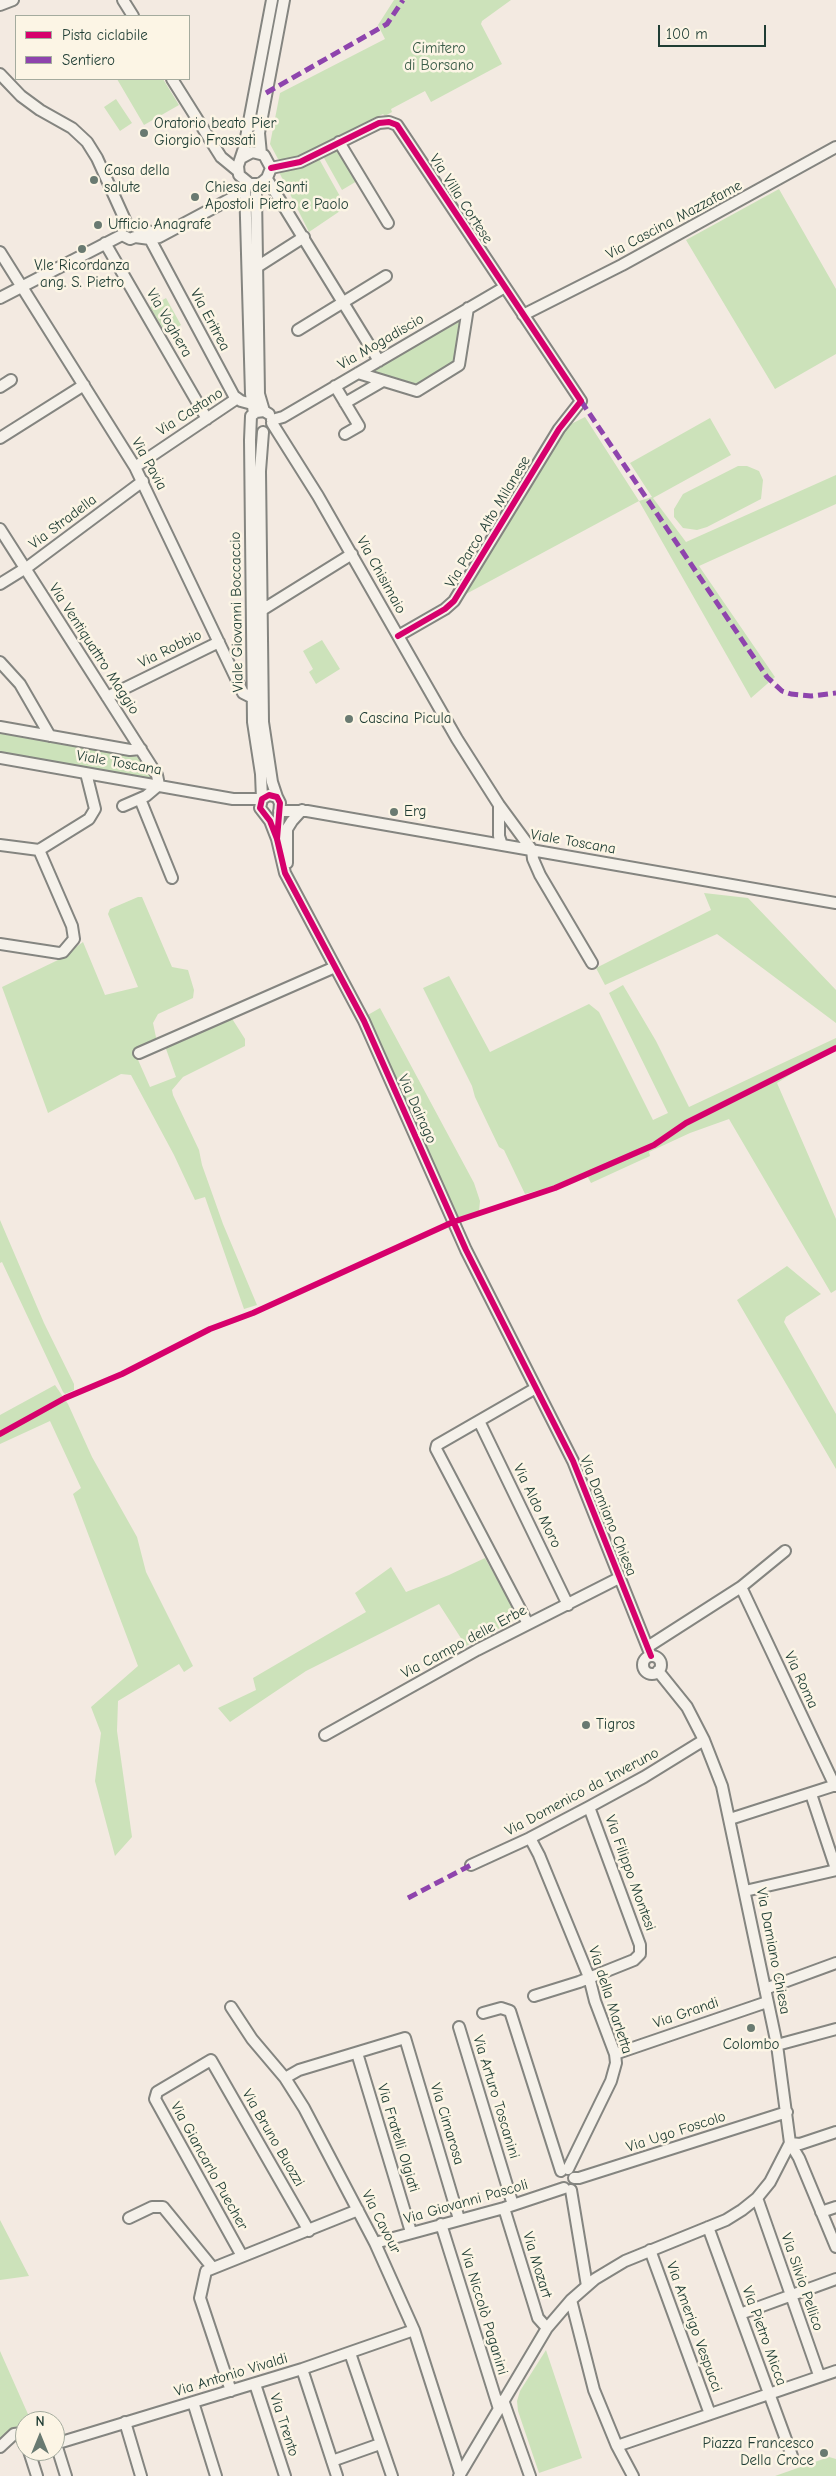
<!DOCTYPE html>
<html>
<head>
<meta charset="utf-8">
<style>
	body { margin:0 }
	#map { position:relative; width:836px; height:2476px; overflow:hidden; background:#f3eae1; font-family:"Comic Neue",sans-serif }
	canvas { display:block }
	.legend { position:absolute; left:15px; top:15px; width:175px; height:65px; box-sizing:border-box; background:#fcf5e5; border:1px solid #a4ab9e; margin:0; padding:6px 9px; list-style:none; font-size:15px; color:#1f3d34 }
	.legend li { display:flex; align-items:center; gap:10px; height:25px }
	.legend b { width:25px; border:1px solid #a4ab9e }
	.north { position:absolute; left:15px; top:2411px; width:50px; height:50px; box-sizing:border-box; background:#fcf5e5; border:1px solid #a4ab9e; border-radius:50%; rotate:0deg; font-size:14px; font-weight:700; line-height:20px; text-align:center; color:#1f3d34 }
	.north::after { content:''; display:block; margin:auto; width:18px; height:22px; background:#697a71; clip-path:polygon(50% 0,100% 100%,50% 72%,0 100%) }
	.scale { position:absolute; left:658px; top:25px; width:108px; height:22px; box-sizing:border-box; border:2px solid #1f3d34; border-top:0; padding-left:6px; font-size:15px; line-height:18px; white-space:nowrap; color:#1f3d34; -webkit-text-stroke:4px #fcf5e5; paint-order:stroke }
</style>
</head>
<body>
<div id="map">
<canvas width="836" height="2476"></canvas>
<ul class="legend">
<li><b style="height:6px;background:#d6006c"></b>Pista ciclabile</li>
<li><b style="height:6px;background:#8e44ad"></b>Sentiero</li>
</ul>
<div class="north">N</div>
<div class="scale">100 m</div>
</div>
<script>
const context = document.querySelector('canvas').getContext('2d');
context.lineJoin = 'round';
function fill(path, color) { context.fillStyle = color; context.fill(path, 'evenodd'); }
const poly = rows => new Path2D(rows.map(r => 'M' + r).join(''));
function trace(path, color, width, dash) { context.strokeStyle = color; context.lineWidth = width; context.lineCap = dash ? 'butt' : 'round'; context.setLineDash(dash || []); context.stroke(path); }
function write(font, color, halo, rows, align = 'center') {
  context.font = font + ' "Comic Neue",sans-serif'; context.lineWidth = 5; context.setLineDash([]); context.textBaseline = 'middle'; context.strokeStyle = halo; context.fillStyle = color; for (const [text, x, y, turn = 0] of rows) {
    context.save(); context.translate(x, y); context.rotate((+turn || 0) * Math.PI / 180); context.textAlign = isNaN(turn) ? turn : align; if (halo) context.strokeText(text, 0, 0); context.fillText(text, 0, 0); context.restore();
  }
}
fill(poly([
	[394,0,511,0,482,21,481,24,502,64,431,102,425,91,391,109,392,112,385,116,383,114,295,159,284,161,278,159,270,144,280,93,385,39,378,25],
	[117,79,163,79,179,105,144,125],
	[116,99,132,123,120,131,104,107],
	[339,149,357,181,342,190,324,158],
	[318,157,346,207,309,232,278,170],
	[779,189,836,289,836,354,775,389,686,240],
	[166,298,181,325,166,334,150,307],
	[462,320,455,364,417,388,369,372],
	[585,417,639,501,652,497,630,463,710,418,731,455,653,498,686,542,836,475,836,504,699,566,775,677,751,698,639,501,466,594,569,425],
	[738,466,747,466,759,471,763,480,761,499,707,527,697,530,683,528,674,517,674,509,683,494],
	[322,640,340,669,316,684,309,672,313,669,303,651],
	[0,732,138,757,155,780,0,753],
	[704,893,748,898,836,990,836,1023,717,934,605,985,596,968,711,910],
	[138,897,142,897,172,967,188,970,194,990,193,998,158,1014,153,1023,157,1042,135,1053,150,1087,176,1077,165,1046,231,1017,245,1039,245,1046,183,1077,172,1090,173,1095,199,1150,202,1165,223,1224,257,1305,244,1309,205,1197,195,1200,174,1155,131,1075,121,1074,48,1113,2,987,58,960,83,942,105,995,138,987,108,914,110,909],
	[449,976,490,1052,589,1004,599,1012,653,1120,668,1113,609,993,623,985,656,1041,689,1107,836,1038,836,1046,777,1083,836,1219,836,1290,831,1293,729,1119,690,1133,649,1152,650,1156,591,1183,585,1172,554,1186,525,1194,504,1150,499,1147,475,1097,472,1086,423,988],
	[380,1008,474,1183,480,1201,479,1211,464,1217,456,1217,366,1016],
	[0,1220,44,1323,74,1384,74,1390,65,1394,63,1392,2,1262,0,1263],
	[787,1266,821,1294,786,1317,784,1322,836,1414,836,1469,737,1300],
	[55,1385,68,1404,92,1457,137,1537,146,1572,193,1666,184,1672,179,1664,118,1701,117,1731,132,1837,115,1856,95,1781,101,1733,91,1707,138,1666,73,1494,81,1488,50,1421,0,1444,0,1415],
	[485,1558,519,1618,466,1646,439,1604,306,1671,230,1722,218,1708,256,1690,253,1678,366,1612,355,1593,391,1567,406,1592,449,1575],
	[0,2220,29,2276,0,2280],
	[546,2350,582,2458,539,2473,518,2411,517,2401,520,2391],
	[0,2351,31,2421,25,2421,25,2432,0,2443],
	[829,2457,836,2459,836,2476,775,2476]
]), '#cce2ba');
const minor = poly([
	[123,0,133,16],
	[0,5,13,0],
	[0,74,21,96,40,110,72,128,87,142,97,158,126,222],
	[172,79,221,157,238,171],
	[339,142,388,223],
	[261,154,259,133,284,0],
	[241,158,252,152,264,155,271,168,267,178,260,184,250,184,239,175,238,166,244,148,272,0],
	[271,168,300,162,379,123,389,122,397,125,581,401,559,429,454,601,445,609,398,636],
	[267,179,379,361],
	[245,183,251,394,254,413],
	[259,184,256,194,259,394,264,411,269,414],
	[138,229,152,232,164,231],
	[122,235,130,239,135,237,150,239,159,237,232,198,241,190,245,183],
	[150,239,234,396,241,401,252,404],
	[105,243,207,419],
	[0,252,135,467,243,693,253,698],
	[257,267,304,237],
	[0,298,122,235],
	[523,315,622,265,836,147],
	[298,330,386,276],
	[358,373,417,391,459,365,468,308],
	[335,386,359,426,345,434],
	[0,387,11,380],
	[345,403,383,381],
	[272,420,283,417,505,287],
	[272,423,318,496,457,739,499,805,532,850],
	[263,432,260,471,263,722,272,782,277,797],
	[0,438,84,385],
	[135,467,236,399],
	[0,529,157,775,159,785,146,796,123,806],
	[0,584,29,566,143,481],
	[262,610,352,554],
	[0,662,20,684,50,736],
	[107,697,219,642],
	[0,727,130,750,141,749],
	[0,758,233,799,262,799],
	[140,799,172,878],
	[262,799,261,774,253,722,250,440,251,416,256,412,264,411],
	[499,806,499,836,502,845],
	[279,811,307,811,836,903],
	[277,839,280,803,277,797,269,795,262,799,260,808,270,821,277,839,285,873,364,1021,466,1250,573,1461,651,1656],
	[0,845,39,850,89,819,95,809,86,773],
	[532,850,533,859,540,875,592,963],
	[287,863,287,829,292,821,302,810],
	[0,944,59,953,63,952,74,939,72,926,39,850],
	[139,1053,335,967],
	[479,1421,568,1605],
	[741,1587,835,1786],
	[528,1624,436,1449,437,1445,536,1388],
	[649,1646,741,1587,785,1551],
	'643 1665a9 9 0 1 1 18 0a9 9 0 1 1-18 0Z',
	[658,1671,687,1707,704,1740,722,1786,777,2045,790,2143,799,2158,836,2247],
	[325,1735,477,1650,619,1578],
	[811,1794,836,1869],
	[730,1819,836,1785],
	[530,1838,539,1855,589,1977,595,2001,615,2054,616,2063,611,2081,568,2169],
	[471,1865,530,1838,589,1807,644,1777,704,1740],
	[745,1891,836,1870],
	[765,1989,836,1963],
	[534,1996,579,1982,634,1960,640,1954,640,1945,589,1807],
	[231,2007,252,2039,285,2078,304,2108,375,2243,414,2330,460,2473],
	[483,2013,501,2008,510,2011,561,2171],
	[459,2027,513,2205],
	[777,2045,836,2029],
	[357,2053,411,2232],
	[615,2054,767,2002],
	[285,2078,299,2070,405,2038,459,2219],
	[790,2143,800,2144,836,2132],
	[574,2178,579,2178,787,2112],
	[571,2190,587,2286],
	[757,2198,819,2375],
	[504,2208,538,2318,547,2328],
	[821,2212,836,2207],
	[129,2218,152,2207,163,2207,212,2267],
	[441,2224,499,2409],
	[708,2227,792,2456],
	[375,2243,504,2208,564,2188],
	[650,2250,710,2414],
	[242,2256,155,2099,157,2092,211,2060,309,2231],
	[571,2300,594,2390,617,2446,633,2476],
	[740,2314,836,2279],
	[350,2353,392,2476],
	[302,2369,337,2476],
	[255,2384,285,2476],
	[231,2391,200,2298,206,2271,358,2210],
	[503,2400,530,2476],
	[193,2402,216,2476],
	[125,2422,141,2476],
	[55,2444,302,2369,414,2330],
	[56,2444,66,2476],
	[617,2446,836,2371],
	[0,2447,14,2434,22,2433,25,2440],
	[29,2451,37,2476],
	[332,2461,380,2444],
	[459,2476,547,2328,571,2300,595,2279,625,2261,726,2220,742,2210,757,2198,770,2182,790,2143]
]);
trace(minor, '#848580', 14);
trace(minor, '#f5f1ea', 10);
trace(poly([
	[266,93,387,24,403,0],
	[581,401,767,677,782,691,791,694,811,696,836,693],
	[408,1898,471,1865]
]), '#8e44ad', 5, [10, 5]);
trace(poly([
	[271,168,300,162,379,123,389,122,397,125,581,401,559,429,454,601,445,609,398,636],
	[277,839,280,803,277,797,269,795,262,799,260,808,270,821,277,839,285,873,364,1021,466,1250,573,1461,651,1656],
	[0,1434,65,1398,122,1374,210,1329,253,1313,453,1222,555,1188,654,1145,686,1123,836,1048]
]), '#d6006c', 6);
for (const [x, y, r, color] of [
	[144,133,5,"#697a71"],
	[94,180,5,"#697a71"],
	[195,197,5,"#697a71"],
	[98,225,5,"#697a71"],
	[82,249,5,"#697a71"],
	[349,719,5,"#697a71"],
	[394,812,5,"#697a71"],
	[586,1725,5,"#697a71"],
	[751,2028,5,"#697a71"],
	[824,2453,5,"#697a71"]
]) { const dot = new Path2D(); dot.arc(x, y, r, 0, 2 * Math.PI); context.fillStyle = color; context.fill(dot); trace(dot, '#fcf5e5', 2); }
write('15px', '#3b5d49', '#fcf5e5', [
	["Cimitero",439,49],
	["di Borsano",439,66]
]);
write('15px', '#1f3d34', '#fcf5e5', [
	["Oratorio beato Pier",154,124],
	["Giorgio Frassati",154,141],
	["Casa della",104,171],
	["salute",104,188],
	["Chiesa dei Santi",205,188],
	["Apostoli Pietro e Paolo",205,205],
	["Ufficio Anagrafe",108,225],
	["V.le Ricordanza",82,266,"center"],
	["ang. S. Pietro",82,283,"center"],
	["Cascina Picula",359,719],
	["Erg",404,812],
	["Tigros",596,1725],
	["Colombo",751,2045,"center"],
	["Piazza Francesco",814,2444,"right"],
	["Della Croce",814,2461,"right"]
], 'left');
write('15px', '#1f3d34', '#fcf5e5', [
	["Via Villa Cortese",461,199,57],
	["Via Cascina Mazzafame",674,220,-28],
	["Via Eritrea",210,320,62],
	["Via Voghera",169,323,60],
	["Via Mogadiscio",381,342,-30],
	["Via Castano",190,412,-33],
	["Via Pavia",149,464,61],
	["Via Stradella",63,522,-37],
	["Via Parco Alto Milanese",488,522,-59],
	["Via Chisimaio",381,575,61],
	["Viale Giovanni Boccaccio",237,612,-91],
	["Via Ventiquattro Maggio",94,649,57],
	["Via Robbio",170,649,-26],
	["Viale Toscana",119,763,10],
	["Viale Toscana",573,842,10],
	["Via Dairago",417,1109,66],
	["Via Aldo Moro",537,1506,64],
	["Via Damiano Chiesa",608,1516,68],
	["Via Campo delle Erbe",464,1642,-28],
	["Via Roma",801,1680,65],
	["Via Domenico da Inveruno",582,1792,-28],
	["Via Filippo Montesi",630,1873,70],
	["Via Damiano Chiesa",773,1951,79],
	["Via della Marletta",610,2000,72],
	["Via Grandi",686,2013,-19],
	["Via Arturo Toscanini",496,2097,73],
	["Via Cimarosa",447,2124,73],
	["Via Ugo Foscolo",676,2132,-18],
	["Via Bruno Buozzi",273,2138,60],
	["Via Fratelli Olgiati",398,2138,73],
	["Via Giancarlo Puecher",209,2166,61],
	["Via Giovanni Pascoli",466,2202,-16],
	["Via Cavour",381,2222,63],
	["Via Mozart",537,2265,73],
	["Via Silvio Pellico",802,2282,71],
	["Via Niccolò Paganini",484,2312,73],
	["Via Amerigo Vespucci",694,2327,70],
	["Via Pietro Micca",764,2336,70],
	["Via Antonio Vivaldi",231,2375,-17],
	["Via Trento",284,2425,72]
]);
</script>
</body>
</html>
